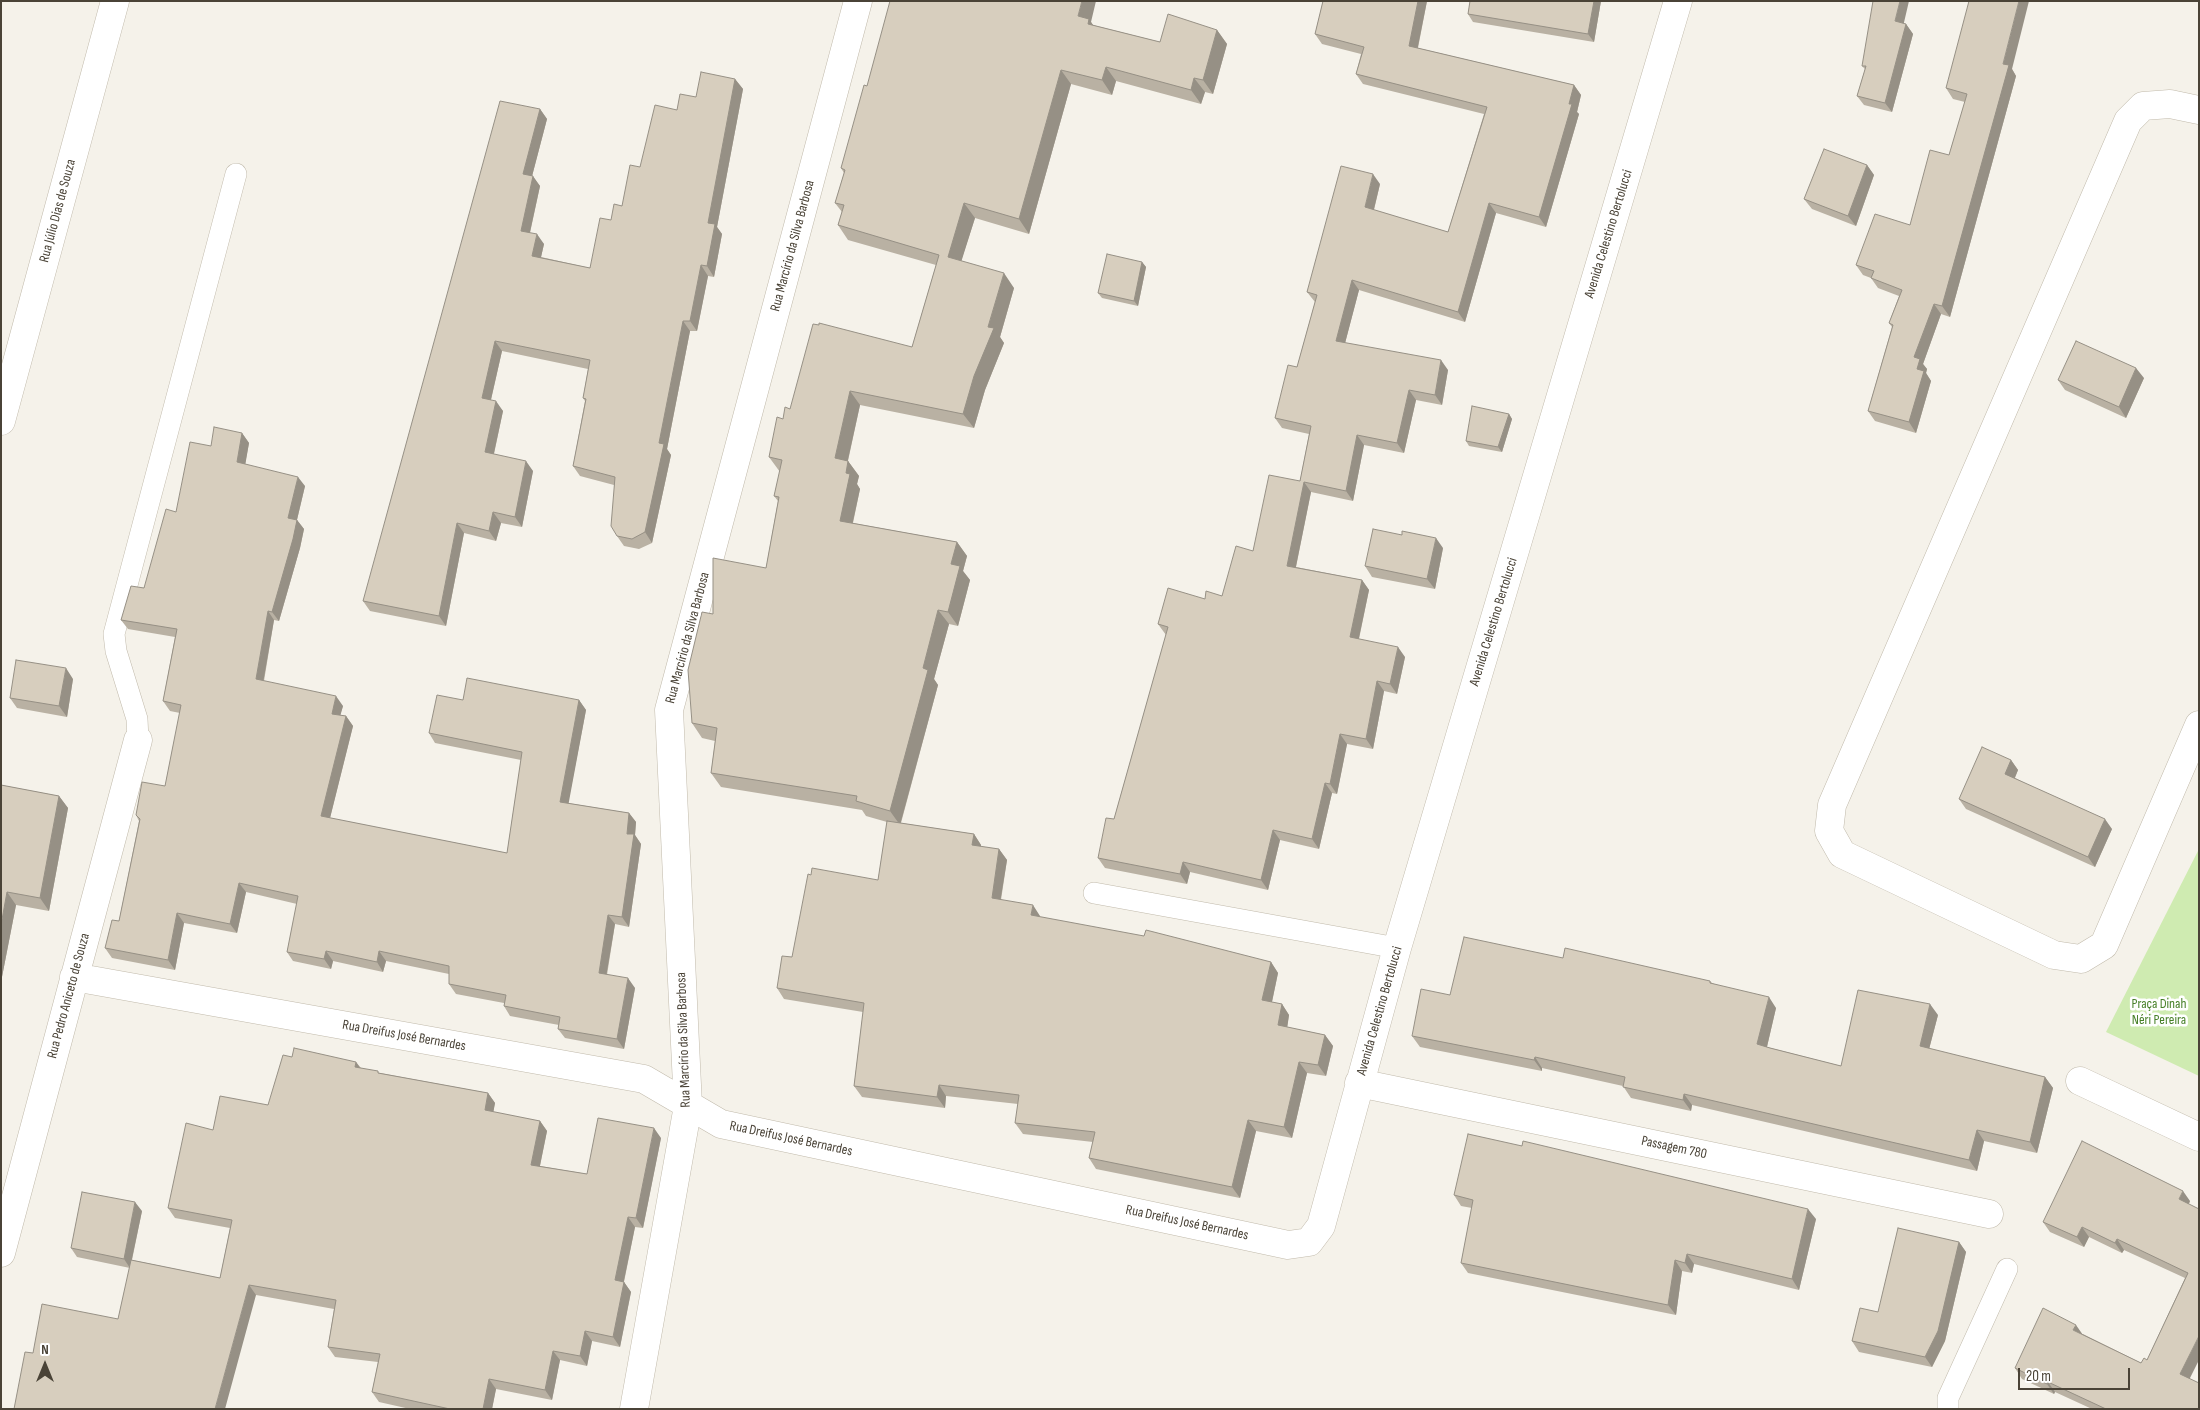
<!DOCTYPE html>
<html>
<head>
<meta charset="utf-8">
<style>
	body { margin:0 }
	#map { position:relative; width:2200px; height:1410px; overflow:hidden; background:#f5f2ea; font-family:"Sofia Sans Condensed",sans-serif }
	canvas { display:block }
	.frame { position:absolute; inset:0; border:2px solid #4a4337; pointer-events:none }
	.north { position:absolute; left:20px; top:1340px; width:50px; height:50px; -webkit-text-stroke:4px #fff; paint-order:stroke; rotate:0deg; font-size:14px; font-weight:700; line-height:20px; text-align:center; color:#4a4337 }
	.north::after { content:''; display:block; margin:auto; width:18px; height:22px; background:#4a4337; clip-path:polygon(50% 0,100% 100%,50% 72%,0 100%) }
	.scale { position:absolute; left:2018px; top:1368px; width:112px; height:22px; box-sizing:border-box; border:2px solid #4a4337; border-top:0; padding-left:6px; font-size:15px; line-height:18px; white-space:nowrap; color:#4a4337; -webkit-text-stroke:4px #fff; paint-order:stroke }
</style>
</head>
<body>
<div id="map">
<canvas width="2200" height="1410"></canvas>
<div class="frame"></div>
<div class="north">N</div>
<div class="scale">20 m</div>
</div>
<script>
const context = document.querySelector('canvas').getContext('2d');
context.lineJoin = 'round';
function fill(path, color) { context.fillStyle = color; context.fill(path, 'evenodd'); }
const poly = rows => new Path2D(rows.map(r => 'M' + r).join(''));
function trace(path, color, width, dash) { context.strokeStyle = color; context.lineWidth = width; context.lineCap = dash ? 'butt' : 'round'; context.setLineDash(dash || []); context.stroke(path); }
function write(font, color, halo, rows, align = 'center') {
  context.font = font + ' "Sofia Sans Condensed",sans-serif'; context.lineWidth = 5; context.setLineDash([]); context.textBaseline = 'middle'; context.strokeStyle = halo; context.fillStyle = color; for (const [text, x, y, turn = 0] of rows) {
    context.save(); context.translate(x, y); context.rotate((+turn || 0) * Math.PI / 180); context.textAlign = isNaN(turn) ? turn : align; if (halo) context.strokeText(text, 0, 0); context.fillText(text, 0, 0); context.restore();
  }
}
fill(poly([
	[2199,849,2199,1076,2106,1032]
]), '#cfebb1');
const service = poly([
	[138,740,137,719,116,651,114,634,236,174],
	[1094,893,1397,948],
	[1948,1409,1948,1398,2007,1269]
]);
const minor = poly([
	[2199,110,2170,104,2143,106,2128,121,1832,805,1829,831,1842,854,2054,955,2081,959,2104,945,2199,725],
	[1,421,115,1],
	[74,977,644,1079,721,1124,1288,1245,1309,1242,1321,1226,1397,948,1678,1],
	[2080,1081,2199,1137],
	[1359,1083,1989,1214],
	[1,1253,138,740],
	[634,1409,688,1106,669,710,858,1]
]);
trace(service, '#c1baab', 22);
trace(minor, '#c1baab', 29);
trace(service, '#fff', 21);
trace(minor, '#fff', 28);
fill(poly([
	[1323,1,1427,1,1418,48,1574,85,1581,95,1577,112,1579,114,1546,227,1496,213,1465,322,1359,290,1345,343,1448,370,1442,405,1416,400,1404,453,1364,445,1353,501,1311,492,1296,567,1362,580,1369,590,1359,639,1405,657,1397,694,1384,691,1373,749,1347,744,1337,794,1332,793,1319,849,1280,840,1268,890,1190,872,1187,884,1105,868,1098,858,1114,819,1166,635,1158,624,1205,599,1222,596,1300,481,1309,434,1282,428,1275,418,1297,367,1315,302,1307,292,1380,184,1374,210,1448,232,1484,114,1363,84,1356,74,1361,54,1322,44,1315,34],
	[1470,1,1601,1,1594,42,1473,22,1468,14],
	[1091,22,1093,25,1160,42,1217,30,1227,44,1213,94,1205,92,1201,104,1116,81,1112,95,1071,84,1029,234,975,218,961,261,1014,288,1000,337,1004,343,985,390,974,428,860,405,848,461,859,476,857,484,860,489,853,523,957,542,967,556,963,571,970,580,958,626,949,624,934,679,938,685,901,823,974,834,981,845,981,847,999,849,1007,860,1001,900,1040,916,1040,917,1271,962,1278,973,1272,1002,1282,1004,1289,1015,1287,1027,1325,1035,1333,1046,1326,1076,1307,1073,1292,1138,1256,1131,1240,1198,1096,1169,1089,1158,1093,1142,1023,1134,1015,1123,1018,1104,946,1096,945,1108,862,1097,854,1086,863,1012,784,999,777,988,792,957,878,880,887,822,866,816,862,810,721,787,711,773,715,741,702,738,692,723,713,614,766,568,778,501,774,496,780,472,769,457,783,419,790,409,912,347,936,265,848,240,838,225,842,212,835,203,844,173,841,168,867,86],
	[1903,24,1906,24,1913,34,1892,112,1864,105,1857,96,1865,69,1862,66],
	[2012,69,2016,76,1950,317,1941,314,1923,364,1927,369,1926,373,1931,381,1916,433,1875,421,1868,411,1892,327,1889,323,1899,296,1878,288,1871,278,1863,275,1856,265,1910,225,1949,155,1965,102,1953,99,1946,88],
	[735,79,743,89,717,227,722,234,714,277,708,276,697,331,690,331,667,449,671,455,652,543,639,549,624,546,617,536,614,485,580,476,573,466,585,401,583,398,588,369,502,351,491,400,503,411,494,454,533,471,522,527,501,523,496,541,464,533,446,626,370,611,363,601,540,109,547,119,532,176,540,186,530,233,544,244,541,257,590,268,611,220,622,206,640,167,677,110,696,97],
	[1867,165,1874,175,1856,226,1812,209,1804,199],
	[1142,262,1146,267,1138,306,1102,298,1098,293],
	[2144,378,2126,418,2065,390,2058,380],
	[1509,414,1512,419,1502,452,1469,446,1466,441],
	[242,433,249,443,245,464,305,486,297,520,304,529,300,548,279,621,274,620,264,681,343,706,340,715,346,716,353,726,330,818,507,853,521,760,435,743,429,733,463,700,579,700,586,710,568,803,629,813,636,822,635,835,641,844,629,927,615,924,607,975,635,988,624,1049,565,1038,558,1029,559,1025,510,1016,504,1006,504,1003,456,994,449,984,449,974,386,961,383,972,333,961,331,969,293,961,287,952,297,904,246,892,237,933,184,923,175,970,112,958,105,948,119,921,139,821,136,815,165,786,180,713,170,711,163,701,175,637,128,629,121,620,144,588,176,512,211,446],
	[1443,548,1435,589,1372,577,1365,566],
	[73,679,67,717,17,708,10,698],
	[2011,760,2018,770,2015,778,2112,829,2095,867,1966,809,1959,799],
	[1,785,59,796,68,808,49,911,16,905,1,982],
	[1563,958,1710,981,1712,983,1776,1008,1767,1047,1841,1066,1938,1015,1929,1049,2045,1077,2053,1088,2037,1153,1984,1141,1977,1171,1692,1105,1691,1111,1631,1098,1623,1086,1542,1068,1542,1071,1420,1047,1412,1036,1450,995],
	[292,1057,356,1062,361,1068,380,1073,488,1093,495,1103,493,1112,540,1121,547,1131,540,1166,587,1174,661,1138,643,1228,635,1227,624,1282,631,1292,620,1347,592,1341,587,1366,560,1360,552,1400,496,1389,492,1409,410,1409,379,1402,372,1392,378,1362,335,1357,328,1347,334,1309,256,1295,33,1353,118,1319,130,1268,77,1257,71,1248,142,1211,132,1260,220,1278,230,1228,175,1218,168,1208,213,1130,268,1105],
	[1454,1195,1816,1219,1799,1290,1694,1264,1692,1273,1682,1271,1676,1315,1468,1273,1461,1263,1472,1208,1461,1206],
	[2190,1201,2189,1204,2190,1379,2199,1409,2092,1409,2055,1392,2054,1394,2022,1379,2015,1368,2083,1334,2141,1363,2147,1360,2185,1278,2124,1250,2122,1253,2089,1237,2084,1247,2050,1232,2043,1222],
	[1959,1242,1966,1252,1945,1341,1932,1367,1859,1352,1852,1341,1878,1312]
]), '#b9b1a3');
fill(poly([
	[1082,1,1096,1,1091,22,1099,34,1078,16],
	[1418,1,1427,1,1416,56,1409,46],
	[1594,1,1601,1,1594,42,1588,34],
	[1900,1,1909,1,1902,31,1895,21],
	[2019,1,2029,1,2012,69,2016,76,1950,317,1942,306],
	[1906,24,1913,34,1892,112,1885,103],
	[1217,30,1227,44,1213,94,1203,80],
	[1106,67,1116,81,1112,95,1102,80],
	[1061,70,1071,84,1029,234,1019,219],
	[1194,78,1205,92,1201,104,1191,90],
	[735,79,743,89,717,227,722,234,714,277,707,266,708,223],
	[1574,85,1581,95,1577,112,1579,114,1546,227,1539,217],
	[540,109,547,119,530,184,523,174],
	[1867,165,1874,175,1856,226,1848,216],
	[1373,174,1380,184,1372,217,1365,207],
	[533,176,540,186,528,241,521,231],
	[964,203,975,218,958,272,948,257],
	[1489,203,1496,213,1465,322,1458,312],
	[537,234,544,244,539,266,532,256],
	[1142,262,1146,267,1138,306,1134,301],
	[701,265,708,276,697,331,690,321],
	[1004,273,1014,288,1000,337,1004,343,985,390,974,428,963,414],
	[1352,280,1359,290,1343,351,1336,341],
	[1934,304,1941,314,1923,364,1927,369,1926,373,1931,381,1916,433,1909,422,1917,369,1914,357],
	[683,321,690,331,667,449,671,455,652,543,645,532,659,443],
	[495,341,502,351,489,408,482,398],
	[1441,360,1448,370,1442,405,1435,395],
	[2136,368,2144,378,2126,418,2119,407],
	[1409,390,1416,400,1404,453,1397,443],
	[850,391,860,405,845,473,835,458],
	[496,401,503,411,492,462,485,452],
	[1509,414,1512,419,1502,452,1498,447],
	[242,433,249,443,244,472,237,462],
	[1357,435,1364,445,1353,501,1346,491],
	[526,461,533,471,522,527,515,517],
	[848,461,859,476,857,484,860,489,850,535,840,521,846,473],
	[298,477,305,486,295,528,288,518],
	[1304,482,1311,492,1294,576,1287,566],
	[493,512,501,523,496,541,489,531],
	[297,520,304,529,300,548,279,621,272,612],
	[457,523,464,533,446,626,439,616],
	[1436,538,1443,548,1435,589,1427,579],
	[957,542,967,556,963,571,970,580,958,626,948,612,951,564],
	[1362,580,1369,590,1357,647,1350,637],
	[938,610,949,624,934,679,938,685,900,825,890,811,923,668],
	[268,611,274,620,262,689,256,679],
	[1398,647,1405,657,1397,694,1390,684],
	[66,668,73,679,67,717,59,706],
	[1377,681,1384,691,1373,749,1366,739],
	[336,696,343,706,338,724,332,714],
	[579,700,586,710,567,812,560,802],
	[346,716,353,726,328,826,321,816],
	[1340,734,1347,744,1337,794,1330,784],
	[2011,760,2018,770,2012,784,2005,774],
	[1325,783,1332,793,1319,849,1312,839],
	[59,796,68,808,49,911,40,898],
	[629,813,636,822,635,835,641,844,629,927,622,917,627,834],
	[2105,819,2112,829,2095,867,2088,857],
	[1273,830,1280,840,1268,890,1261,880],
	[974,834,981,845,980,856,972,845],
	[999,849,1007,860,999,909,992,898],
	[1183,862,1190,872,1187,884,1180,874],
	[239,883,246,892,237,933,230,924],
	[7,892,16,905,1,982,1,925],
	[1033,905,1040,916,1039,926,1031,915],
	[177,913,184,923,175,970,168,960],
	[608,915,615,924,605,983,599,973],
	[326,951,333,961,331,969,324,959],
	[379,951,386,961,383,972,377,962],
	[1271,962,1278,973,1270,1011,1262,1000],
	[628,978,635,988,624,1049,617,1039],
	[1769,997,1776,1008,1765,1055,1757,1044],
	[1282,1004,1289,1015,1286,1036,1278,1025],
	[1930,1004,1938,1015,1927,1057,1920,1046],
	[1325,1035,1333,1046,1326,1076,1318,1065],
	[1535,1057,1542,1068,1542,1071,1534,1060],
	[356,1062,363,1072,355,1067],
	[1299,1062,1307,1073,1292,1138,1284,1127],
	[2045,1077,2053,1088,2037,1153,2030,1142],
	[939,1085,946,1096,945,1108,937,1097],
	[488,1093,495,1103,492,1120,485,1110],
	[1684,1094,1692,1105,1691,1111,1683,1100],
	[1248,1120,1256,1131,1240,1198,1232,1187],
	[540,1121,547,1131,538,1175,531,1165],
	[654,1128,661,1138,643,1228,636,1218],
	[1977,1130,1984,1141,1977,1171,1969,1160],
	[2183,1191,2190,1201,2186,1209,2179,1199],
	[135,1202,142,1211,130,1268,124,1259],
	[1808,1209,1816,1219,1799,1290,1792,1279],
	[628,1217,635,1227,622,1290,615,1280],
	[2082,1227,2089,1237,2084,1247,2077,1237],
	[2117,1239,2124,1250,2122,1253,2115,1243],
	[1959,1242,1966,1252,1945,1341,1932,1367,1925,1357],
	[1687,1254,1694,1264,1692,1273,1685,1263],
	[1675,1260,1682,1271,1676,1315,1668,1305],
	[624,1282,631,1292,620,1347,613,1337],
	[249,1285,256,1295,225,1409,215,1409],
	[2076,1325,2083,1335,2073,1330],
	[585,1331,592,1341,587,1366,580,1356],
	[2199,1336,2199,1360,2187,1384,2180,1374],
	[553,1351,560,1360,552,1400,545,1390],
	[489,1379,496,1389,492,1409,483,1409],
	[2048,1382,2055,1392,2054,1394,2047,1384]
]), '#969085');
const building = poly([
	[890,1,1082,1,1078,16,1089,19,1088,24,1160,42,1168,14,1217,30,1203,80,1194,78,1191,90,1106,67,1102,80,1061,70,1019,219,964,203,948,257,1004,273,988,327,994,328,974,376,963,414,850,391,835,458,848,461,846,473,850,474,840,521,957,542,951,564,960,566,948,612,938,610,923,668,928,670,890,811,856,801,857,796,711,773,717,728,692,723,688,670,702,612,713,614,713,558,766,568,779,497,774,496,782,460,769,457,777,417,783,419,785,407,790,409,813,324,819,325,819,323,912,347,939,255,838,225,844,205,835,203,845,170,841,168,864,85,867,86,890,1],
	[1323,1,1418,1,1409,46,1574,85,1569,104,1572,104,1539,217,1489,203,1458,312,1352,280,1336,341,1441,360,1435,395,1409,390,1397,443,1357,435,1346,491,1304,482,1287,566,1362,580,1350,637,1398,647,1390,684,1377,681,1366,739,1340,734,1330,784,1325,783,1312,839,1273,830,1261,880,1183,862,1180,874,1098,858,1106,818,1114,819,1168,627,1158,624,1168,588,1205,599,1206,591,1222,596,1236,546,1253,551,1269,475,1300,481,1311,426,1275,418,1288,365,1297,367,1317,295,1307,292,1341,166,1373,174,1365,207,1448,232,1487,107,1356,74,1364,47,1315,34,1323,1],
	[1470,1,1594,1,1588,34,1468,14,1470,1],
	[1873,1,1900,1,1895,21,1906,24,1885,103,1857,96,1866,66,1862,66,1873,1],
	[1969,1,2019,1,2003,64,2009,65,1942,306,1934,304,1914,357,1920,359,1917,369,1924,371,1909,422,1868,411,1893,325,1889,323,1902,290,1871,278,1874,271,1856,265,1875,214,1910,225,1930,150,1949,155,1967,94,1946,88,1969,1],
	[701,72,735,79,708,223,715,224,707,266,701,265,690,321,683,321,659,443,664,444,645,532,632,539,617,536,611,526,615,477,573,466,586,399,583,398,590,360,495,341,482,398,496,401,485,452,526,461,515,517,493,512,489,531,457,523,439,616,363,601,500,101,540,109,523,174,533,176,521,231,537,234,532,256,590,268,600,218,611,220,614,204,622,206,630,165,640,167,655,105,677,110,680,94,696,97,701,72],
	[1824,149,1867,165,1848,216,1804,199,1824,149],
	[1107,254,1142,262,1134,301,1098,293,1107,254],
	[2076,341,2136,368,2119,407,2058,380,2076,341],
	[1472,406,1509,414,1498,447,1466,441,1472,406],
	[214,427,242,433,237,462,298,477,288,518,297,520,293,539,272,612,268,611,256,679,336,696,332,714,346,716,321,816,507,853,522,752,429,733,437,695,463,700,467,678,579,700,560,802,629,813,627,834,634,834,622,917,608,915,599,973,628,978,617,1039,558,1029,560,1017,504,1006,506,995,449,984,449,966,379,951,377,962,326,951,324,959,287,952,298,896,239,883,230,924,177,913,168,960,105,948,112,920,119,921,140,819,136,815,142,782,165,786,181,705,163,701,177,629,121,620,131,586,144,588,166,509,176,512,190,442,211,446,214,427],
	[1373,529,1402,535,1402,531,1436,538,1427,579,1365,566,1373,529],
	[16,660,66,668,59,706,10,698,16,660],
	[1982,747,2011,760,2005,774,2105,819,2088,857,1959,799,1982,747],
	[1,785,59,796,40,898,7,892,1,925,1,785],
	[887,821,974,834,972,845,999,849,992,898,1033,905,1031,915,1144,936,1146,930,1271,962,1262,1000,1282,1004,1278,1025,1325,1035,1318,1065,1299,1062,1284,1127,1248,1120,1232,1187,1089,1158,1095,1132,1015,1123,1019,1095,939,1085,937,1097,854,1086,864,1003,777,988,782,956,792,957,808,874,811,875,812,868,878,880,887,821],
	[1464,937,1563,958,1565,948,1710,981,1710,983,1769,997,1757,1044,1770,1048,1841,1066,1858,990,1930,1004,1920,1046,2045,1077,2030,1142,1977,1130,1969,1160,1684,1094,1683,1100,1623,1087,1625,1077,1535,1057,1534,1060,1412,1036,1421,989,1450,995,1464,937],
	[294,1048,356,1062,355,1067,378,1071,378,1073,488,1093,485,1110,540,1121,531,1165,587,1174,598,1118,654,1128,636,1218,628,1217,615,1280,624,1282,613,1337,585,1331,580,1356,553,1351,545,1390,489,1379,483,1409,450,1409,372,1392,380,1354,328,1347,336,1300,249,1285,215,1409,14,1409,25,1352,33,1353,42,1304,118,1319,131,1260,220,1278,232,1220,168,1208,186,1123,213,1130,220,1096,268,1105,283,1055,292,1057,294,1048],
	[1468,1134,1522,1146,1523,1141,1808,1209,1792,1279,1687,1254,1685,1263,1675,1260,1668,1305,1461,1263,1473,1200,1454,1195,1468,1134],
	[2082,1141,2183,1191,2179,1199,2199,1209,2199,1336,2180,1374,2199,1383,2199,1409,2106,1409,2048,1382,2047,1384,2015,1368,2043,1308,2076,1325,2073,1330,2141,1363,2144,1358,2147,1360,2188,1273,2117,1239,2115,1243,2082,1227,2077,1237,2043,1222,2082,1141],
	[82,1192,135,1202,124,1259,71,1248,82,1192],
	[1898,1228,1959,1242,1938,1331,1925,1357,1852,1341,1860,1308,1878,1312,1898,1228]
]);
fill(building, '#d7cebe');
trace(building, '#969085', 1);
write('14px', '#4a4337', '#fff', [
	["Rua Júlio Dias de Souza",58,211,-75],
	["Avenida Celestino Bertolucci",1609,234,-73],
	["Rua Marcírio da Silva Barbosa",793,246,-75],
	["Avenida Celestino Bertolucci",1494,622,-73],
	["Rua Marcírio da Silva Barbosa",688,638,-75],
	["Rua Pedro Aniceto de Souza",69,996,-75],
	["Avenida Celestino Bertolucci",1380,1011,-74],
	["Rua Dreifus José Bernardes",404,1036,10],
	["Rua Marcírio da Silva Barbosa",684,1040,-92],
	["Rua Dreifus José Bernardes",791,1139,12],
	["Passagem 780",1674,1148,12],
	["Rua Dreifus José Bernardes",1187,1223,12]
]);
write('14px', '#467f27', '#fff', [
	["Praça Dinah",2159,1004],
	["Néri Pereira",2159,1020]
]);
</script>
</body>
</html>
